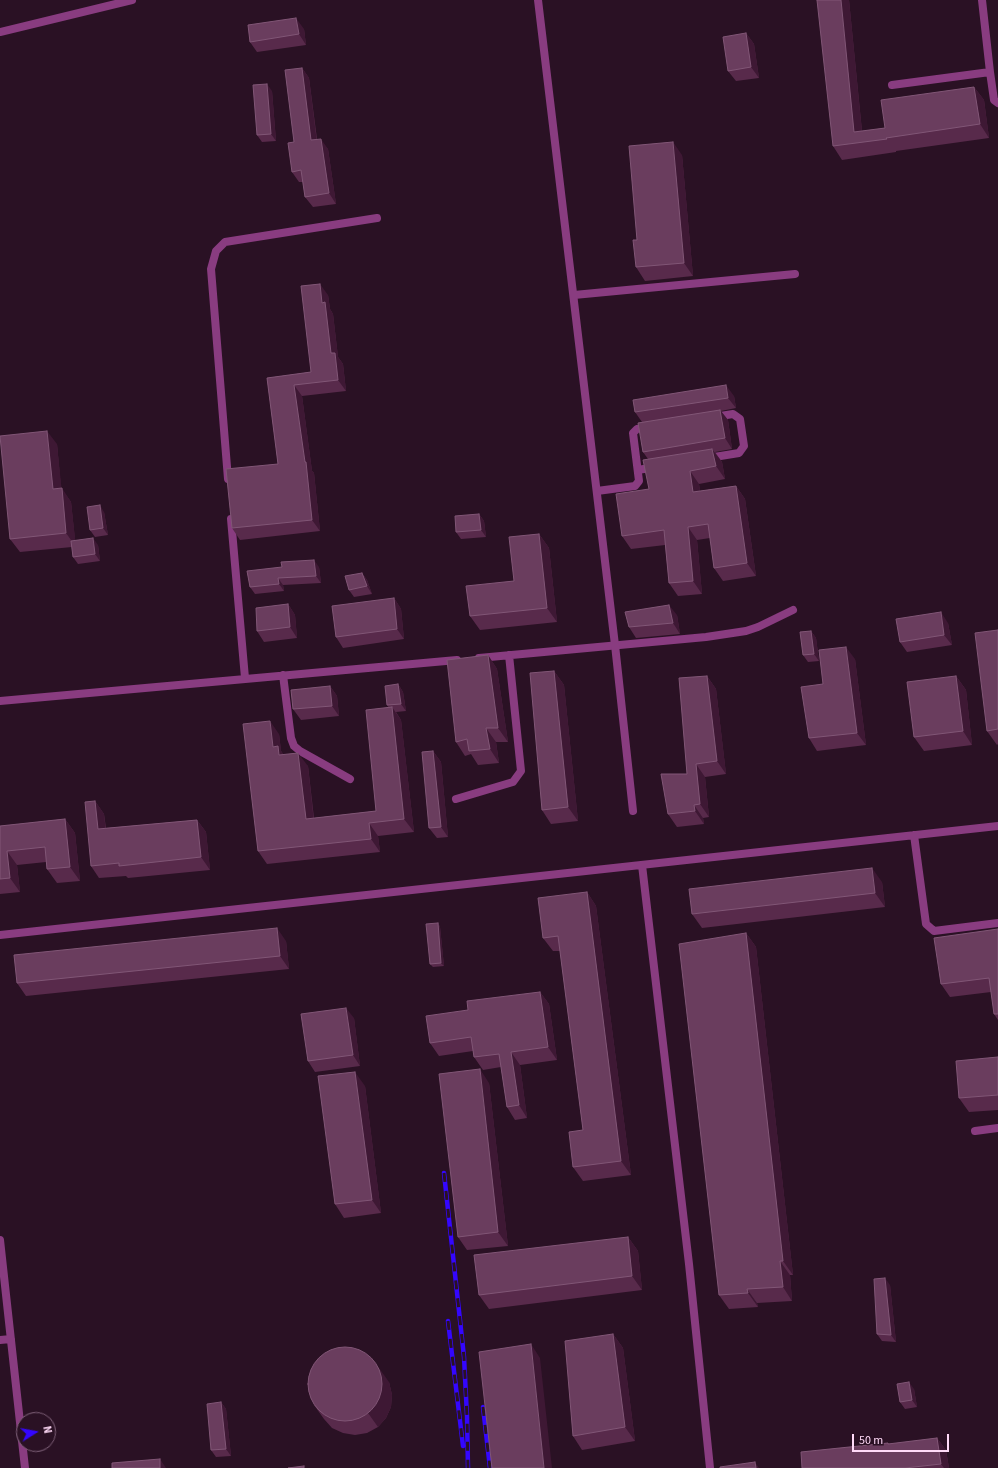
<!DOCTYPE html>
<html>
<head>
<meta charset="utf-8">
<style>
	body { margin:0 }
	#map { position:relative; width:998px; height:1468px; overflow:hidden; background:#2a1124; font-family:"Source Sans 3",sans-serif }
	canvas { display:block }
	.north { position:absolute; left:16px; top:1412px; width:40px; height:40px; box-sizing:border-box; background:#2a1124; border:1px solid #7f6179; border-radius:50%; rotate:79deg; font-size:11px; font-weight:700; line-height:16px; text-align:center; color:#ffdaf8 }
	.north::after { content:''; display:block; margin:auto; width:14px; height:18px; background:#3406ff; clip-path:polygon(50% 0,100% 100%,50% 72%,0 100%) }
	.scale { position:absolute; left:852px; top:1434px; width:97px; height:18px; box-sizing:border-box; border:2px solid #ffdaf8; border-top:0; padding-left:5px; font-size:12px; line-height:14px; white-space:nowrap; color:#ffdaf8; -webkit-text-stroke:3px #2a1124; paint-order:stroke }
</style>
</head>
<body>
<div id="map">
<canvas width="998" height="1468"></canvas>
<div class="north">N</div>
<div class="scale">50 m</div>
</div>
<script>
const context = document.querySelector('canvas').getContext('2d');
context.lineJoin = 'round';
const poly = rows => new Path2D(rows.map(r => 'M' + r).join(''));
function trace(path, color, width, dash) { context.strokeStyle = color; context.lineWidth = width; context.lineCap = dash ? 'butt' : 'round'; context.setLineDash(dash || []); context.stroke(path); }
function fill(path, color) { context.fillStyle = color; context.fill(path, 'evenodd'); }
trace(poly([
	[990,72,994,100,998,103],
	[892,85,990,72,982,0],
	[574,295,795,274],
	[708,458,739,453,744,446,740,419,733,414,714,417],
	[638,470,655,467],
	[228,479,211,269,216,251,225,242,377,218],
	[597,491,635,486,639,481,633,433,637,429,650,427],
	[231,519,245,678],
	[479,658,706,637,746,631,758,627,793,610],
	[283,675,291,738,294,746,300,751,350,779],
	[0,701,457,660],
	[456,799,513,782,521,771,509,655],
	[914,835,926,924,934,931,998,923],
	[642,865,689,1264,710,1468],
	[0,935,998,826],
	[975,1131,998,1128],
	[0,1240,25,1468],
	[0,1340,11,1339]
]), '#893c80', 8);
trace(poly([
	[538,0,615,645,633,811]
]), '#893c80', 8);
trace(poly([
	[0,32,132,0]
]), '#893c80', 8);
const rail = poly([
	[444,1173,464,1357,467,1416,468,1468],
	[448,1321,463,1446],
	[483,1407,490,1468]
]);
trace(rail, '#3406ff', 4.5);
trace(rail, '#2a1124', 3, [9]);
fill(poly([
	[849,0,862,131,885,128,974,87,984,100,989,138,896,151,896,152,842,160,833,146],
	[304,29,306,45,257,52,250,42],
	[746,33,754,44,759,78,736,81,728,71],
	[302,68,309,78,317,139,328,149,336,204,313,207,305,197,303,182,299,182,292,172,294,142],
	[272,91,276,141,262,142,257,135],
	[682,155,693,276,645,281,636,267,637,240],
	[328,295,330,309,333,314,338,357,343,364,346,391,302,396,312,471,314,473,320,531,240,540,232,528,278,464,267,378,311,372],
	[734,396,736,408,721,411,728,420,732,449,715,452,722,462,725,479,699,484,700,491,736,486,745,499,756,576,723,581,714,568,710,538,697,540,702,594,678,596,669,583,665,545,631,549,622,536,649,489,648,459,643,452,642,422,635,412],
	[57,444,61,488,71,502,75,540,98,545,100,561,78,564,73,557,72,547,20,552,10,539],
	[104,512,108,535,95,537,90,530],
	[479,514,484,521,486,537,461,539,456,532],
	[539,534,549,548,557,622,480,630,470,616,514,581],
	[319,567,321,583,283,585,284,591,255,594,250,587,247,571],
	[362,573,367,580,372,594,354,597,349,590],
	[394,598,401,609,404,639,343,648,336,637],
	[288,604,295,615,297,638,264,642,257,631],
	[677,615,680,634,636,638,629,627],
	[948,623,952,645,907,652,900,642],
	[998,630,998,744,997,745,987,731],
	[811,631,816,638,819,661,808,662,803,655],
	[488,655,497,669,508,742,496,742,499,763,478,765,471,754,465,756,456,742],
	[855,659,866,745,817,751,809,738,823,684],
	[554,671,564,685,578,821,551,824,542,810],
	[707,676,716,689,726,774,705,777,709,817,703,818,704,824,677,827,668,814,687,774],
	[956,676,966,690,972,745,924,751,914,737],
	[398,684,403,692,406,711,396,712,401,720,414,832,378,836,380,852,267,864,258,851,279,734,281,751,283,754,308,766,314,818,376,811,389,708,387,705],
	[330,686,337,696,339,716,301,720,293,709],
	[433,751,441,762,448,837,437,838,429,828],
	[95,801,104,814,106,828,197,820,206,832,210,870,128,878,126,876,99,878,91,866],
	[65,819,75,833,80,881,57,883,47,869,46,862,17,865,20,892,0,894,0,826],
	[882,882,885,907,702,928,692,914],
	[587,892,596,906,631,1175,583,1181,573,1167,583,1130,560,951,553,951,543,938],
	[438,923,440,927,444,966,433,967,430,964],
	[998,929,998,1020,994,1014,991,992,950,997,941,984],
	[746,933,756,947,793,1275,790,1275,792,1301,757,1303,758,1307,729,1309,719,1295],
	[286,941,289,969,26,996,17,983],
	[540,992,549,1004,557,1060,520,1065,527,1118,515,1120,507,1107,501,1067,483,1070,474,1057,473,1051,439,1056,430,1043,468,1010],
	[354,1018,360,1066,315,1072,308,1061],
	[998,1057,998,1110,969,1112,959,1098],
	[489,1083,508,1246,467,1250,458,1237],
	[365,1086,381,1213,344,1218,335,1204],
	[628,1237,638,1251,642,1290,489,1309,479,1295],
	[890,1285,896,1342,882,1341,877,1334],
	[613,1334,623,1348,635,1441,582,1450,573,1436],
	[389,1382,392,1395,391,1407,386,1418,378,1427,367,1433,355,1435,343,1433,332,1428,324,1419,314,1405],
	[914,1389,917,1407,905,1409,900,1402],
	[221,1402,226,1409,231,1456,216,1457,211,1450],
	[937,1438,946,1450,949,1468,802,1468,888,1443,889,1444]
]), '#582a4b');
fill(poly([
	[841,0,849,0,863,142,854,132],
	[296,18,304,29,306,45,299,34],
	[746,33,754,44,759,78,751,67],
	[302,68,309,78,318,151,311,140],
	[267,84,272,91,276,141,271,134],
	[974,87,984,100,989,138,980,124],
	[321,139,328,149,336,204,329,193],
	[673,142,682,155,693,276,684,263],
	[320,284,328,295,330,309,333,314,338,357,343,364,346,391,338,380,331,353,322,303],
	[294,385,302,396,312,471,314,473,320,531,312,520],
	[726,385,734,396,736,408,728,398],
	[720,410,728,420,732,449,725,438],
	[47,431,57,444,63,503,53,489],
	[712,449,722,462,725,479,716,466],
	[690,471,699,484,702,505,693,492],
	[736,486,745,499,756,576,747,563],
	[62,488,71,502,76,547,66,533],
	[100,505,104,512,108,535,103,528],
	[479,514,484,521,486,537,481,530],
	[688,527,697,540,702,594,693,581],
	[539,534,549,548,557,622,547,608],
	[93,538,98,545,100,561,95,554],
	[314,560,319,567,321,583,316,576],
	[362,573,367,580,372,594,367,586],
	[278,578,283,585,284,591,279,584],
	[394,598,401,609,404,639,397,629],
	[288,604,295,615,297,638,290,627],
	[669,605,677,615,680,634,673,623],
	[941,612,948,623,952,645,944,635],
	[811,631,816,638,819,661,814,654],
	[846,647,855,659,866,745,857,733],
	[488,655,497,669,508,742,498,728],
	[554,671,564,685,578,821,568,807],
	[707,676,716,689,726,774,717,761],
	[956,676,966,690,972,745,963,731],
	[398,684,403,692,406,711,401,704],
	[330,686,337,696,339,716,332,706],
	[392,707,401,720,414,832,404,819],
	[270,721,279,734,281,751,287,759,288,768,273,747],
	[486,728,496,742,499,763,490,749],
	[433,751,441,762,448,837,441,827],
	[298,753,308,766,315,832,306,819],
	[696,764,705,777,709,817,700,804],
	[95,801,104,814,107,842,98,829],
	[694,805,703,818,704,824,695,811],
	[65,819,75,833,80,881,70,867],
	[197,820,206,832,210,870,201,857],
	[369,823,378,836,380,852,371,839],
	[7,851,17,865,20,892,10,878],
	[872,868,882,882,885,907,875,893],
	[587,892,596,906,631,1175,621,1161],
	[438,923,440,927,444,966,441,963],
	[277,928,286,941,289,969,280,956],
	[746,933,756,947,793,1275,783,1261],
	[540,992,549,1004,557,1060,548,1047],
	[346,1008,354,1018,360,1066,353,1055],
	[511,1052,520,1065,527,1118,519,1105],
	[480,1069,489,1083,508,1246,498,1232],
	[355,1072,365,1086,381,1213,372,1200],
	[628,1237,638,1251,642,1290,632,1276],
	[780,1261,790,1275,792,1301,783,1287],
	[885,1278,890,1285,896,1342,891,1335],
	[747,1289,757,1303,758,1307,748,1293],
	[613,1334,623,1348,635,1441,625,1427],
	[531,1344,540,1358,552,1468,544,1468],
	[372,1358,389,1382,392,1395,391,1407,386,1418,378,1427,368,1413],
	[909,1382,914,1389,917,1407,912,1400],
	[221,1402,226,1409,231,1456,226,1449],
	[937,1438,946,1450,949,1468,944,1468,941,1464],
	[160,1459,166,1468,160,1468],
	[755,1462,759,1468,756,1468]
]), '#3e1834');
const building = poly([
	[817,0,841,0,854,132,885,128,881,100,974,87,980,124,886,138,887,139,833,146,817,0],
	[296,18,299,34,250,42,248,25,296,18],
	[746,33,751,67,728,71,723,37,746,33],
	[302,68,311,140,321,139,329,193,305,197,301,170,292,172,288,143,294,142,285,70,302,68],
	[267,84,271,134,257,135,253,85,267,84],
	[673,142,684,263,636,267,633,240,637,240,629,146,673,142],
	[320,284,322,303,325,302,331,353,335,353,338,380,294,385,305,462,306,462,312,520,232,528,226,469,278,464,267,378,311,372,301,286,320,284],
	[726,385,728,398,635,412,633,400,726,385],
	[720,410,725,438,643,452,638,423,720,410],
	[47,431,53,489,62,488,66,533,10,539,0,436,47,431],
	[712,449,716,466,690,471,693,492,736,486,747,563,714,568,708,524,688,527,693,581,669,583,664,530,622,536,616,494,649,489,643,460,712,449],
	[100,505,103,528,90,530,87,507,100,505],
	[479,514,481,530,456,532,455,516,479,514],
	[539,534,547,608,470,616,466,586,514,581,509,537,539,534],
	[93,538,95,554,73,557,71,541,93,538],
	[314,560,316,576,278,578,279,584,250,587,247,571,282,567,281,562,314,560],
	[362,573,367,586,349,590,345,576,362,573],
	[394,598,397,629,336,637,332,606,394,598],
	[288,604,290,627,257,631,256,608,288,604],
	[669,605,673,623,629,627,625,612,669,605],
	[941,612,944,635,900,642,896,619,941,612],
	[998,630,998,729,987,731,975,633,998,630],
	[811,631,814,654,803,655,800,632,811,631],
	[846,647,857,733,809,738,801,687,823,684,819,650,846,647],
	[488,655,498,728,486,728,490,749,469,751,467,739,456,742,447,660,488,655],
	[554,671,568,807,542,810,530,673,554,671],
	[707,676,717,761,696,764,700,804,694,805,695,811,668,814,661,774,687,774,679,678,707,676],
	[956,676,963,731,914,737,907,682,956,676],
	[398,684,401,704,387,705,385,686,398,684],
	[330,686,332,706,293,709,291,690,330,686],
	[392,707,404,819,369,823,371,839,258,851,243,724,270,721,273,747,278,746,279,755,298,753,306,819,376,811,366,710,392,707],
	[433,751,441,827,429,828,422,752,433,751],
	[95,801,98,829,197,820,201,857,119,866,119,863,91,866,85,802,95,801],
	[65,819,70,867,47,869,45,847,7,851,10,878,0,879,0,826,65,819],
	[872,868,875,893,692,914,689,889,872,868],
	[587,892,621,1161,573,1167,569,1132,583,1130,558,936,543,938,538,898,587,892],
	[438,923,441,963,430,964,426,924,438,923],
	[277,928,280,956,17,983,14,955,277,928],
	[998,929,998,1014,994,1014,989,978,941,984,934,938,998,929],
	[746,933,783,1261,780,1261,783,1287,747,1289,748,1293,719,1295,679,944,746,933],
	[540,992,548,1047,511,1052,519,1105,507,1107,499,1054,474,1057,471,1037,430,1043,426,1016,468,1010,467,1001,540,992],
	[346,1008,353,1055,308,1061,301,1014,346,1008],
	[998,1057,998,1095,959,1098,956,1061,998,1057],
	[480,1069,498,1232,458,1237,439,1074,480,1069],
	[355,1072,372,1200,335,1204,318,1076,355,1072],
	[628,1237,632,1276,479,1295,474,1255,628,1237],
	[885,1278,891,1335,877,1334,874,1279,885,1278],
	[613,1334,625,1427,573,1436,565,1341,613,1334],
	[531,1344,544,1468,492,1468,479,1352,531,1344],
	'308 1384a37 37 0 1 1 74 0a37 37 0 1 1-74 0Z',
	[909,1382,912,1400,900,1402,897,1384,909,1382],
	[221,1402,226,1449,211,1450,207,1404,221,1402],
	[937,1438,941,1464,905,1468,802,1468,801,1452,888,1443,888,1444,937,1438],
	[160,1459,160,1468,112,1468,112,1463,160,1459],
	[755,1462,756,1468,720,1468,720,1467,755,1462],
	[304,1466,304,1468,288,1468,304,1466]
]);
fill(building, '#6a3d5e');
trace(building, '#815676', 1);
</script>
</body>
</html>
